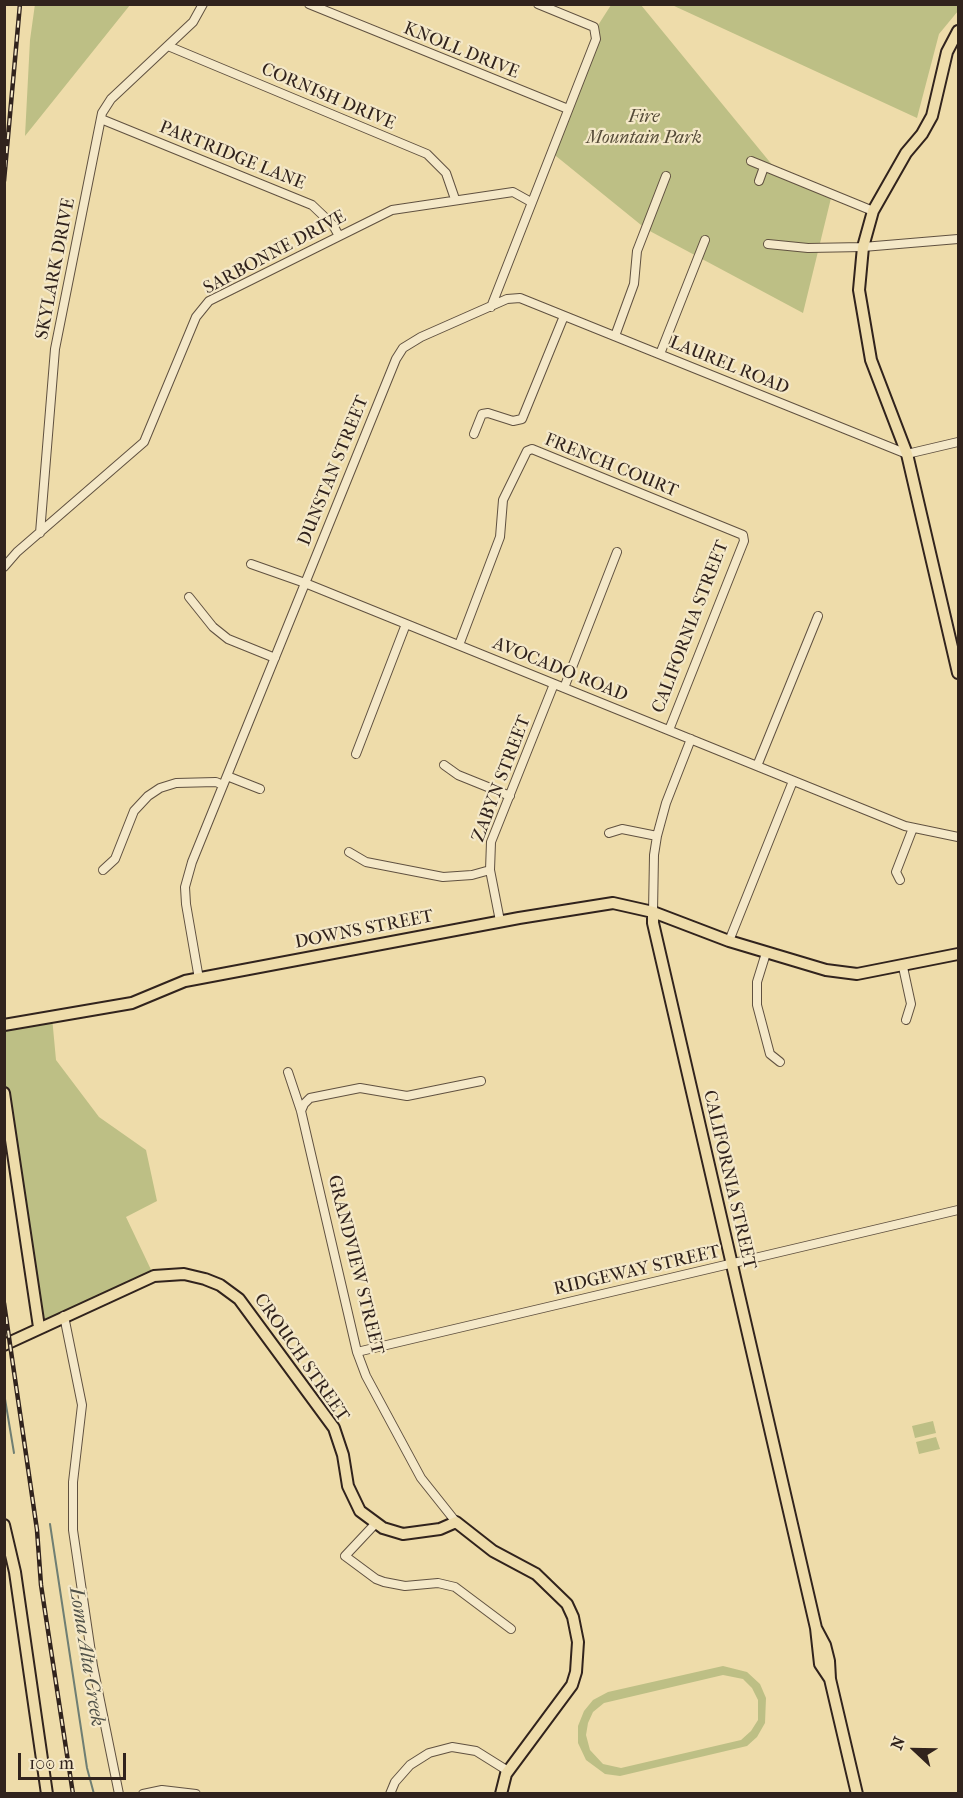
<!DOCTYPE html>
<html>
<head>
<meta charset="utf-8">
<style>
	body { margin:0 }
	#map { position:relative; width:963px; height:1798px; overflow:hidden; background:#eedcaa; font-family:"IM FELL French Canon",serif }
	canvas { display:block }
	.frame { position:absolute; inset:0; border:6px solid #31231d; pointer-events:none }
	.north { position:absolute; left:885px; top:1720px; width:60px; height:60px; -webkit-text-stroke:4px #f4e8c8; paint-order:stroke; rotate:292deg; font-size:16px; font-weight:700; line-height:24px; text-align:center; color:#31231d }
	.north::after { content:''; display:block; margin:auto; width:21px; height:27px; background:#31231d; clip-path:polygon(50% 0,100% 100%,50% 72%,0 100%) }
	.scale { position:absolute; left:18px; top:1753px; width:108px; height:27px; box-sizing:border-box; border:3px solid #31231d; border-top:0; padding-left:8px; font-size:18px; line-height:21px; white-space:nowrap; color:#31231d; -webkit-text-stroke:4px #f4e8c8; paint-order:stroke }
</style>
</head>
<body>
<div id="map">
<canvas width="963" height="1798"></canvas>
<div class="frame"></div>
<div class="north">N</div>
<div class="scale">100 m</div>
</div>
<script>
const context = document.querySelector('canvas').getContext('2d');
context.lineJoin = 'round';
function fill(path, color) { context.fillStyle = color; context.fill(path, 'evenodd'); }
const poly = rows => new Path2D(rows.map(r => 'M' + r).join(''));
function trace(path, color, width, dash) { context.strokeStyle = color; context.lineWidth = width; context.lineCap = dash ? 'butt' : 'round'; context.setLineDash(dash || []); context.stroke(path); }
function write(font, color, halo, rows, align = 'center') {
  context.font = font + ' "IM FELL French Canon",serif'; context.lineWidth = 4.5; context.setLineDash([]); context.textBaseline = 'middle'; context.strokeStyle = halo; context.fillStyle = color; for (const [text, x, y, turn = 0] of rows) {
    context.save(); context.translate(x, y); context.rotate((+turn || 0) * Math.PI / 180); context.textAlign = isNaN(turn) ? turn : align; if (halo) context.strokeText(text, 0, 0); context.fillText(text, 0, 0); context.restore();
  }
}
fill(poly([
	[35,4,130,5,25,136,30,40],
	[958,4,958,11,939,34,917,118,672,5],
	[611,5,641,5,778,172,832,194,803,313,646,229,551,152,595,30],
	[52,1017,56,1060,99,1117,146,1150,157,1201,126,1217,154,1276,39,1327,5,1093,4,1024],
	[933,1421,936,1433,915,1438,912,1426],
	[936,1437,940,1449,919,1454,916,1442],
	[723,1666,747,1672,760,1684,766,1698,765,1723,757,1737,747,1746,620,1776,605,1774,586,1760,578,1743,578,1726,584,1711,593,1700,608,1692],
	[723,1675,743,1679,752,1688,758,1700,758,1720,751,1731,741,1740,621,1768,603,1764,590,1750,586,1735,588,1723,593,1712,604,1703]
]), '#bdbf85');
trace(poly([
	[4,9,5,4],
	[4,1393,14,1453],
	[50,1524,87,1768,94,1794]
]), '#6f7e73', 2);
const minor = poly([
	[309,4,568,109],
	[168,46,427,154,446,173,455,199],
	[101,119,312,205,333,225,339,236],
	[751,161,873,211],
	[759,181,764,167],
	[768,244,808,248,863,247,958,239],
	[491,307,596,39,594,27,538,4],
	[615,336,634,284,637,251,666,176],
	[660,354,705,240],
	[474,434,482,414,488,413,513,421,522,419,564,316],
	[40,533,55,349,102,113,111,99,193,22,203,4],
	[251,564,305,583,905,826,958,837],
	[4,567,17,552,144,442,196,317,209,301,392,210,513,192,531,202],
	[189,597,213,627,228,639,275,658],
	[459,645,500,537,503,500,527,451,532,449,743,535,744,541,669,730],
	[564,688,617,552],
	[356,754,406,624],
	[444,765,458,775,510,796],
	[757,766,818,616],
	[227,776,260,789],
	[609,833,622,829,657,836],
	[349,852,366,862,443,877,472,875,490,870],
	[103,870,115,859,134,811,148,796,160,788,176,783,216,782,223,785],
	[900,880,896,872,913,828],
	[653,912,654,855,657,836,666,803,691,739],
	[500,921,490,870,491,842,554,684],
	[729,941,793,781],
	[766,953,757,982,757,1005,770,1054,780,1062],
	[903,967,911,1004,906,1020],
	[199,979,186,904,185,887,192,862,396,359,403,348,421,337,507,299,520,298,907,454,958,442],
	[288,1072,301,1111,357,1352,366,1376,421,1478,456,1522],
	[301,1111,304,1104,310,1098,360,1088,407,1096,481,1081],
	[64,1316,82,1405,73,1482,73,1530,93,1666,119,1794],
	[357,1352,958,1210],
	[376,1523,345,1556,376,1579,384,1582,405,1586,438,1583,455,1587,511,1629],
	[143,1794,162,1790,196,1794],
	[390,1794,395,1782,410,1765,429,1753,452,1747,476,1751,508,1771]
]);
const major = poly([
	[958,31,947,52,932,116,922,134,906,153,873,211,863,247,859,290,871,360,907,454,958,673],
	[653,912,653,923,816,1628],
	[4,1025,132,1003,185,981,519,918,613,903,653,912,729,941,826,970,857,974,958,954],
	[4,1093,39,1327],
	[4,1345,154,1276,184,1274,205,1279,220,1285,239,1299,334,1428,343,1455,348,1486,360,1511,383,1528,403,1534,440,1529,456,1522,493,1551,536,1574,567,1604,573,1617,578,1642,576,1672,572,1685,506,1774,501,1794],
	[4,1525,15,1572,47,1794],
	[830,1679,820,1664,816,1628,825,1645,829,1661,830,1679,857,1794]
]);
trace(minor, '#605140', 10);
trace(major, '#31231d', 14);
trace(minor, '#f4e8c8', 8);
trace(major, '#eedcaa', 10);
const rail = poly([
	[4,181,20,4],
	[4,1303,37,1530,41,1585,73,1794]
]);
trace(rail, '#31231d', 4.5);
trace(rail, '#f4e8c8', 2, [7]);
write('18px', '#31231d', '#f4e8c8', [
	["KNOLL DRIVE",461,51,22],
	["CORNISH DRIVE",328,97,23],
	["PARTRIDGE LANE",232,156,22],
	["SARBONNE DRIVE",275,253,-28],
	["SKYLARK DRIVE",56,269,-79],
	["LAUREL ROAD",729,366,22],
	["FRENCH COURT",611,466,22],
	["DUNSTAN STREET",334,471,-68],
	["CALIFORNIA STREET",691,627,-69],
	["AVOCADO ROAD",560,670,22],
	["ZABYN STREET",502,779,-69],
	["DOWNS STREET",364,930,-11],
	["CALIFORNIA STREET",729,1180,77],
	["GRANDVIEW STREET",355,1265,76],
	["RIDGEWAY STREET",637,1271,-13],
	["CROUCH STREET",301,1358,55]
]);
write('italic 18px', '#544a37', '#f4e8c8', [
	["Fire",644,118],
	["Mountain Park",644,139]
]);
write('italic 20px', '#505148', '#f4e8c8', [
	["Loma Alta Creek",86,1657,81]
]);
</script>
</body>
</html>
